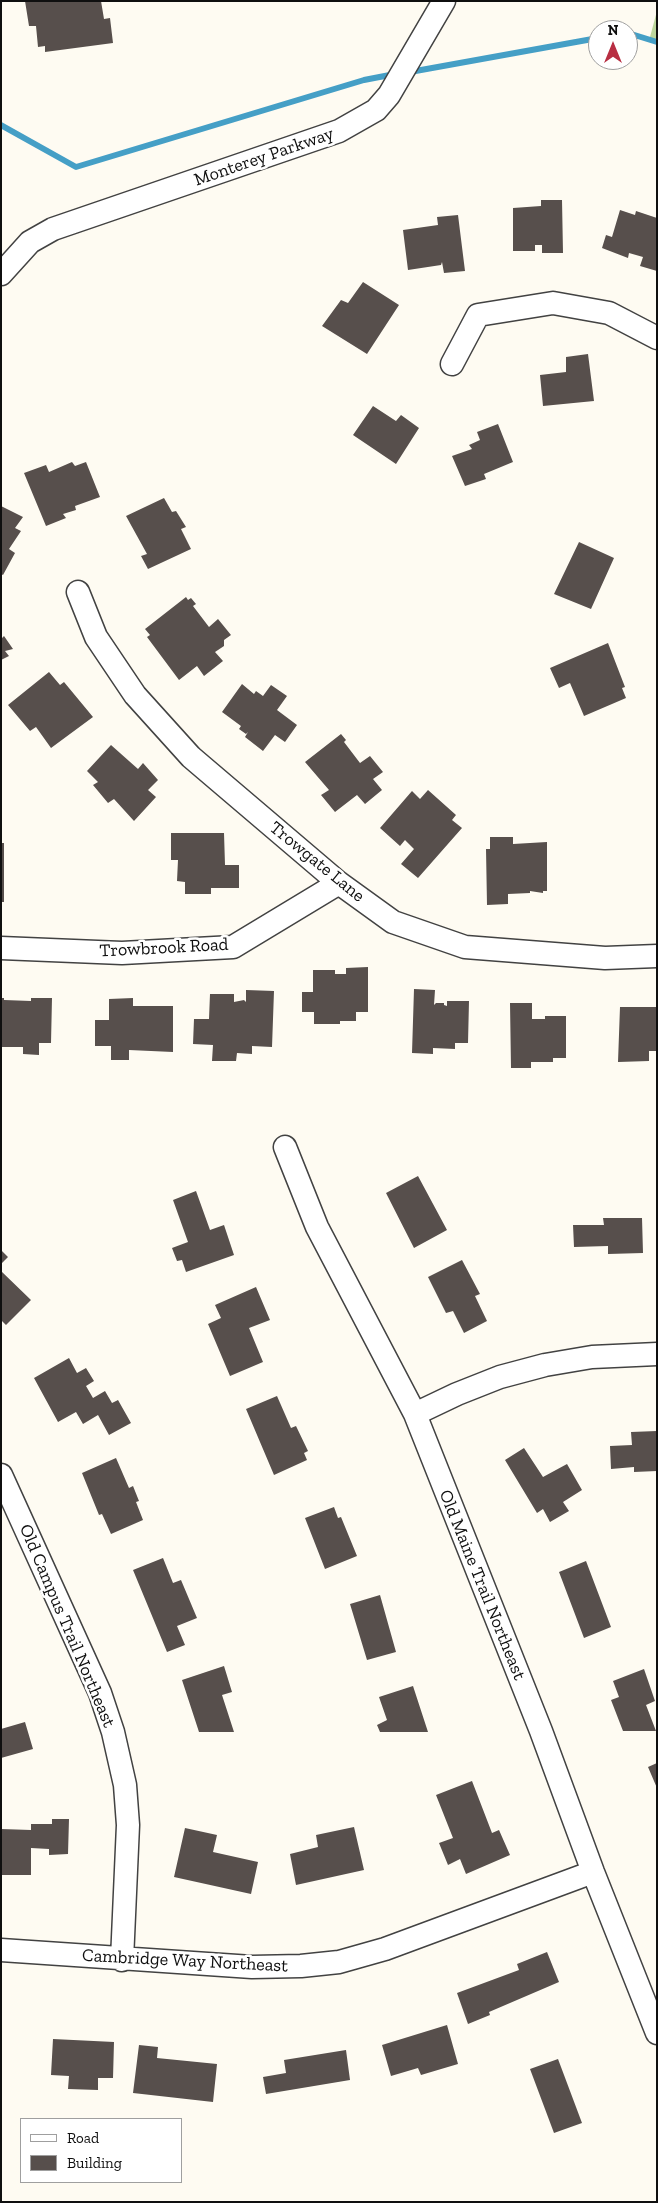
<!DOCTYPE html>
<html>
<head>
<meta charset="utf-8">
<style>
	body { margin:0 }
	#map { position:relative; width:658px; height:2203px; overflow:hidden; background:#fefbf2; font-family:"Zilla Slab",serif }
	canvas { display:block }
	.frame { position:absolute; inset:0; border:2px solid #0f0f0f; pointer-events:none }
	.legend { position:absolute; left:20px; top:2118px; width:162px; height:65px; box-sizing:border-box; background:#fff; border:1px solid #9f9f9f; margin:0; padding:6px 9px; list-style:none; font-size:15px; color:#0f0f0f }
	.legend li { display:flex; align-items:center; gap:10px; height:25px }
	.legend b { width:25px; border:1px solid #9f9f9f }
	.north { position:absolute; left:588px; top:20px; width:50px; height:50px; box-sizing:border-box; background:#fff; border:1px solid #9f9f9f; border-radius:50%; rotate:0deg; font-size:14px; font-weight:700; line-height:20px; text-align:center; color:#0f0f0f }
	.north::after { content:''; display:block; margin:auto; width:18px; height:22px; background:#b82e42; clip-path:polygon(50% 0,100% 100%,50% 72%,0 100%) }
</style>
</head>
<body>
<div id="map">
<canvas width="658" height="2203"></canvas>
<div class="frame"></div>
<ul class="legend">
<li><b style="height:6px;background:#fff"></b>Road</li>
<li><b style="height:14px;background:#574f4c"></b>Building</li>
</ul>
<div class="north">N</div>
</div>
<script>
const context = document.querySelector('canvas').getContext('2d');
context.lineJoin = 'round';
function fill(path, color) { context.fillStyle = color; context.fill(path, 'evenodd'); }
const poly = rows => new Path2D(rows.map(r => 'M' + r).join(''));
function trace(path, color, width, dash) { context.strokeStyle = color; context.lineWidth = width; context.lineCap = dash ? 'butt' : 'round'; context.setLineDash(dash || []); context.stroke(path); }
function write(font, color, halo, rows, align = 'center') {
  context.font = font + ' "Zilla Slab",serif'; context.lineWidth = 5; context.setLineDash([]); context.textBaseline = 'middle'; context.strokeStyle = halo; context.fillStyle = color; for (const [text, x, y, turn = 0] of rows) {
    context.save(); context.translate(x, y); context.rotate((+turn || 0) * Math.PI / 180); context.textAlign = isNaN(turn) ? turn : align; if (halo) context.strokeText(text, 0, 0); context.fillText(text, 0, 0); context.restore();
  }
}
fill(poly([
	[657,11,657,45,650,37]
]), '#bdd79d');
trace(poly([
	[628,33,657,42],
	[410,72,598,38],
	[1,125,76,167,364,80,395,74]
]), '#459fc6', 6);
fill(poly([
	[25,1,101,1,104,19,110,18,113,43,45,52,45,46,38,47,36,26,29,26],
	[541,200,562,200,563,253,542,253,542,245,535,245,535,251,513,251,513,208,541,206],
	[620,210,635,215,636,211,657,218,657,271,640,266,643,257,629,253,628,258,602,248,606,235,612,237],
	[458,215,465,271,444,273,442,262,441,265,408,270,403,230,438,225,437,217],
	[363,282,399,305,367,354,322,326,341,300,348,303],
	[588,354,594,401,543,406,540,375,566,372,566,357],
	[373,406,396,421,401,415,419,428,396,464,353,435],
	[498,424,513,462,484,474,486,479,465,486,452,456,472,449,469,445,480,440,477,432],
	[72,462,75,466,86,462,100,497,75,506,76,510,63,514,66,518,46,526,24,473,46,465,49,472],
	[164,498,172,512,176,511,186,527,181,529,191,549,148,569,141,556,147,554,126,516],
	[1,506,23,517,15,528,21,531,9,549,15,553,3,575,1,574],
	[579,542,614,558,591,609,554,594],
	[186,597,188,600,191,598,196,604,193,606,209,627,218,619,231,635,224,640,224,646,215,652,223,661,204,676,197,666,179,680,147,637,150,635,145,629],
	[4,636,13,649,5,651,9,656,1,660,1,639],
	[608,643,625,687,622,688,626,698,584,716,570,683,559,688,550,668],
	[49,672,60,685,64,682,93,717,51,748,36,727,30,731,8,705],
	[242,684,254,694,256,691,263,696,271,685,287,696,277,710,297,725,285,742,275,735,263,751,245,737,248,732,246,734,239,729,241,726,222,712],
	[341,734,346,740,344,742,360,763,370,756,383,772,373,779,382,790,365,804,357,795,335,812,321,795,329,790,305,762],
	[111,745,138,769,143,763,158,780,148,790,156,797,134,821,114,799,108,803,93,785,98,782,87,771],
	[428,790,456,815,452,820,462,828,418,878,401,864,414,849,405,840,400,846,380,828,412,791,420,799],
	[171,833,224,833,225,865,239,865,239,888,211,888,211,894,185,894,185,882,177,881,178,860,171,860],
	[490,837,513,837,513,844,547,842,547,891,543,891,543,893,530,891,530,893,508,894,508,904,487,905,486,849,490,849],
	[1,843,4,843,4,902,1,902],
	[368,967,368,1012,356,1012,356,1021,340,1021,340,1024,314,1024,314,1012,302,1012,302,992,313,992,313,970,335,970,335,974,346,974,346,968],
	[414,989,435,990,434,1005,436,1003,444,1003,444,1005,447,1006,447,1001,469,1001,468,1043,455,1043,455,1049,433,1048,433,1054,412,1053],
	[246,990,274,991,272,1047,252,1046,252,1054,237,1053,236,1061,212,1061,213,1045,193,1044,194,1019,209,1019,210,994,234,994,234,1002,244,1000,246,1002],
	[1,998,4,998,4,1000,31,1001,31,998,52,998,51,1043,39,1043,39,1055,23,1054,23,1047,1,1047],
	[133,998,133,1006,173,1006,173,1052,129,1050,129,1060,111,1060,111,1046,95,1046,95,1020,109,1020,109,999],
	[510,1003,532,1003,532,1019,545,1019,545,1016,566,1016,566,1058,553,1058,553,1062,531,1062,531,1068,511,1068],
	[620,1007,657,1007,657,1051,649,1051,649,1061,618,1062],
	[418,1176,447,1230,414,1248,386,1193],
	[196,1191,210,1230,224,1225,234,1255,186,1272,182,1260,177,1261,172,1248,188,1242,173,1200],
	[603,1218,642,1218,643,1253,608,1254,608,1246,574,1247,573,1225,604,1225],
	[1,1250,8,1257,1,1264],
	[462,1260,480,1294,475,1296,487,1321,464,1333,453,1311,446,1313,428,1277],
	[1,1271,31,1300,6,1325,1,1320],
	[256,1287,270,1320,249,1328,263,1362,230,1376,208,1324,221,1318,215,1305],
	[69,1358,77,1373,86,1368,94,1381,86,1386,93,1398,105,1391,112,1403,118,1400,131,1423,109,1435,98,1415,83,1424,76,1412,58,1422,34,1378],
	[277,1396,291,1428,296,1426,308,1451,304,1453,307,1460,274,1475,246,1409],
	[657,1431,657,1471,634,1472,634,1467,611,1469,610,1446,632,1445,631,1432],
	[524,1448,543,1477,567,1464,582,1490,563,1502,569,1511,550,1522,543,1509,537,1513,505,1460],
	[116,1458,129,1488,133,1486,139,1501,136,1502,143,1520,111,1534,102,1514,99,1515,82,1473],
	[334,1507,338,1518,341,1517,357,1556,325,1569,305,1518],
	[163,1558,173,1583,181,1580,197,1618,177,1626,185,1645,167,1652,133,1570],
	[586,1561,611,1627,584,1638,559,1572],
	[380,1595,396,1652,367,1660,350,1604],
	[224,1666,232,1692,222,1695,234,1732,199,1732,182,1680],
	[644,1669,655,1701,646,1705,656,1731,623,1731,611,1700,619,1697,613,1681],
	[413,1686,428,1732,380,1732,377,1725,387,1720,379,1697],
	[25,1722,33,1749,1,1758,1,1729],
	[657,1763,657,1788,648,1767],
	[472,1781,492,1833,499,1830,510,1855,466,1874,460,1859,448,1865,439,1843,453,1838,436,1795],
	[52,1819,69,1819,68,1854,49,1855,49,1849,31,1848,31,1875,1,1875,1,1829,31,1830,31,1824,52,1824],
	[354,1827,364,1870,296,1885,290,1854,318,1847,316,1835],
	[185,1828,217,1835,213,1852,258,1862,251,1894,174,1877],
	[547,1952,559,1982,489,2012,490,2015,468,2024,457,1993,519,1970,517,1964],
	[447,2025,458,2064,421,2075,418,2068,391,2076,382,2045],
	[53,2039,114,2042,113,2078,98,2078,98,2090,68,2089,69,2076,51,2075],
	[139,2045,158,2047,157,2058,217,2064,213,2102,133,2093],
	[346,2050,350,2080,266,2094,263,2077,286,2073,284,2060],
	[558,2059,582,2123,554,2133,530,2069]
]), '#574f4c');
const street = poly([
	[1,274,30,242,53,229,339,131,376,110,389,95,444,1],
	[452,364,478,315,553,303,609,313,657,338],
	[78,592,96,637,135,695,191,757,339,883,393,922,465,947,605,958,657,956],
	[1,948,122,953,233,947,339,883],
	[285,1147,317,1227,415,1414,541,1731,593,1872,657,2033],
	[415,1414,457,1394,500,1377,545,1365,592,1357,657,1354],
	[1,1475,100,1693,113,1732,125,1785,128,1825,122,1960],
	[1,1950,252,1967,301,1966,339,1962,385,1949,593,1872]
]);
trace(street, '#424242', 25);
trace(street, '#fff', 22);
write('18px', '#0f0f0f', '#fff', [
	["Monterey Parkway",264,157,-19],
	["Trowgate Lane",317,862,39],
	["Trowbrook Road",164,948,-3],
	["Old Maine Trail Northeast",482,1585,68],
	["Old Campus Trail Northeast",67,1626,67],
	["Cambridge Way Northeast",185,1961,3]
]);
</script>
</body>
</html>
